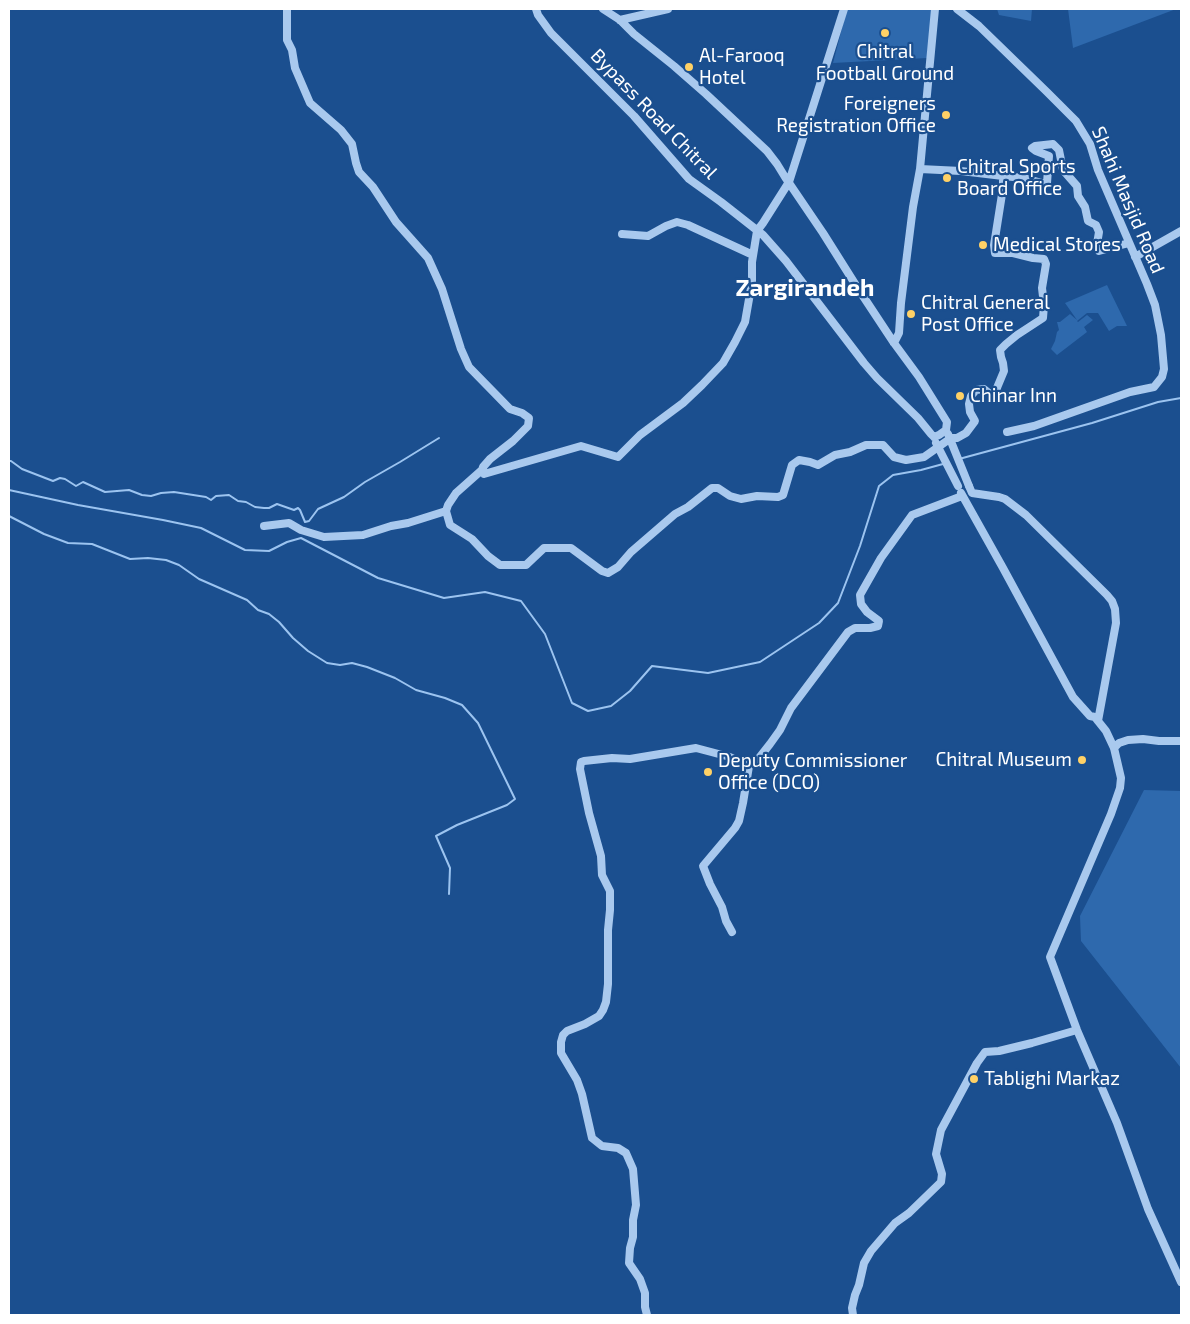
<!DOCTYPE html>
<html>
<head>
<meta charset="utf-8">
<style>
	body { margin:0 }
	#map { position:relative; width:1190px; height:1324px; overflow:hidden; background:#1b4f8f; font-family:"Exo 2",sans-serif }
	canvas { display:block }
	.frame { position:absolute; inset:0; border:10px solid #fff; pointer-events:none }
</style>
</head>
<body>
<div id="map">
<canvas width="1190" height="1324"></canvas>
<div class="frame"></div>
</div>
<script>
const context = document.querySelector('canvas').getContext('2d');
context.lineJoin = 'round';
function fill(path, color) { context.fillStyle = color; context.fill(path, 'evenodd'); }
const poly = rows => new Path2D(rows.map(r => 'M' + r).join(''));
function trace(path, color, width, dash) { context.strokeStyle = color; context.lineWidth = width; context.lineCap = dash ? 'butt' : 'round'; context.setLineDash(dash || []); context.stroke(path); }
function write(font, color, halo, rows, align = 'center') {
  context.font = font + ' "Exo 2",sans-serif'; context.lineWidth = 4.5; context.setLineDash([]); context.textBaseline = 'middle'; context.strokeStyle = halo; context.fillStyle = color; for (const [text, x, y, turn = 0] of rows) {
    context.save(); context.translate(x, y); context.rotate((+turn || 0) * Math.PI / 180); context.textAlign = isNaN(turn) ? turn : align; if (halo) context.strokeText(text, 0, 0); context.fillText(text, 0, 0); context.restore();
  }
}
fill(poly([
	[847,9,933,9,927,58,833,63],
	[997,9,1032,9,1031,21,999,15],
	[1068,9,1176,9,1073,48],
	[1107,285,1127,326,1117,326,1109,331,1098,313,1087,313,1077,321,1078,322,1087,315,1093,320,1084,327,1087,332,1057,355,1051,349,1055,341,1057,332,1059,330,1057,322,1060,322,1070,314,1077,320,1065,303],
	[1144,790,1181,791,1181,1068,1081,941,1080,916]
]), '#2e69ad');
trace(poly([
	[959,459,1092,423,1158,402,1181,398],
	[9,461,11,461,22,469,53,481,60,478,65,479,76,486,83,482,105,492,129,490,142,495,151,496,161,493,174,492,206,497,211,500,216,496,229,495,238,501,246,502,255,507,264,508,269,508,277,504,294,510,298,508,300,510,305,522,309,521,318,509,344,497,365,482,400,462,439,438],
	[9,490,78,505,163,520,201,528,245,550,269,551,287,542,301,538,378,578,444,598,485,592,521,601,545,634,572,703,588,711,611,706,630,691,652,666,708,673,760,662,819,623,838,603,860,546,879,486,893,475,921,470,943,464],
	[9,516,44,534,68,543,92,544,130,559,148,558,166,560,179,565,199,579,247,600,258,610,269,614,279,622,293,638,308,651,327,663,340,665,352,663,367,667,395,678,416,690,445,698,462,705,478,723,515,799,507,805,457,825,436,836,450,868,449,894]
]), '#9cc4f0', 2);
trace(poly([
	[287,9,287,40,292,50,295,68,310,103,341,130,352,144,356,163,359,172,373,187,396,222,428,258,442,289,461,349,469,367,510,409,522,413,529,418,528,426,513,441,490,459,483,467,482,470,484,474,581,446,618,457,640,435,683,403,702,385,723,363,735,342,745,322,752,282,752,262,757,231,763,223,789,182,844,9],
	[536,9,538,15,551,33,634,116,689,179,721,202,763,235,786,261,864,363,877,378,918,418,931,434,934,437],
	[603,9,620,20,634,34,674,66,706,94,767,151,777,164,785,177,823,233,857,287,894,343,919,377,947,422,946,430,939,435,934,437],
	[957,9,979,26,1047,92,1076,121,1090,144,1098,170,1147,284,1155,305,1161,335,1164,369,1162,377,1154,387,1130,392,1034,426,1007,432],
	[620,20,668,9],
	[920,169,961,171,1003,176],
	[622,234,648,236,666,226,677,222,688,225,753,255],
	[1135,257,1181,231],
	[894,343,899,333,901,303,913,207,920,169,935,9],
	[969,486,972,493,999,497,1005,499,1026,515,1107,595,1112,601,1115,609,1116,623,1098,721,1106,731,1114,748,1121,778,1120,788,1111,814,1050,957,1077,1030,1117,1123,1148,1209,1181,1282],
	[961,493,1003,568,1073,697,1090,716,1095,717,1098,721],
	[446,511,450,525,472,539,488,556,500,565,526,565,544,548,571,548,602,571,608,573,618,567,631,552,675,514,688,507,712,488,718,488,730,496,741,499,757,496,778,497,783,495,792,465,799,460,810,462,818,465,835,455,850,452,866,445,883,445,894,457,906,460,924,457,951,438,957,438,966,433,975,421,970,412,969,404,971,396,976,390,984,389,989,393,994,395,1004,371,1003,363,1001,357,1000,350,1006,344,1017,335,1043,318,1044,305,1042,288,1046,264,1044,259,1033,258,1013,253,995,253,994,245,1003,188,1003,176,1024,178,1042,183,1047,183,1049,156,1036,151,1032,148,1035,146,1053,144,1059,150,1063,170,1077,186,1078,196,1085,207,1088,221,1096,225,1099,232,1097,244,1099,251,1129,243],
	[264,526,289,523,301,530,324,537,363,535,391,526,408,523,446,511,448,505,456,493,483,469],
	[1114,748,1119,743,1128,740,1143,739,1159,741,1181,741],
	[732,932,726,921,722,907,710,884,703,866,735,828,739,821,743,803,749,766],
	[647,1315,645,1307,645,1293,640,1279,629,1263,630,1248,633,1237,633,1220,636,1205,633,1169,626,1153,618,1148,602,1146,592,1138,582,1094,577,1080,561,1053,561,1042,563,1035,567,1031,585,1024,599,1016,603,1010,606,1002,608,984,608,930,610,910,610,891,602,875,601,856,589,813,580,769,581,762,584,761,612,758,630,759,696,748,730,757,749,766,759,758,770,744,780,730,791,708,848,632,855,628,870,628,878,626,879,621,867,612,861,604,860,595,881,558,912,515,962,496],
	[853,1315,852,1308,855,1295,859,1285,864,1263,871,1251,895,1223,909,1213,941,1182,942,1174,936,1154,941,1130,977,1063,985,1052,999,1051,1032,1043,1077,1030]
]), '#a9c9ee', 8);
trace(poly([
	[948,434,969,486],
	[936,443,958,486]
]), '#a9c9ee', 8);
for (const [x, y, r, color] of [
	[885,33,5,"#ffd166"],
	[689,67,5,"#ffd166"],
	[946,115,5,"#ffd166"],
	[947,178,5,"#ffd166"],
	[983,245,5,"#ffd166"],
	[911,314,5,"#ffd166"],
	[960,396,5,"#ffd166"],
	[1082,760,5,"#ffd166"],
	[708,772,5,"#ffd166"],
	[974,1079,5,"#ffd166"]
]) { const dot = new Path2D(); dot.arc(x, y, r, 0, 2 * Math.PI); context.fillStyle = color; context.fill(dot); trace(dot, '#1b4f8f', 2); }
write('19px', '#fff', '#1b4f8f', [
	["Chitral",885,52,"center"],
	["Football Ground",885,74,"center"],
	["Al-Farooq",699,56],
	["Hotel",699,78],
	["Foreigners",936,104,"right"],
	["Registration Office",936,126,"right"],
	["Chitral Sports",957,167],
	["Board Office",957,189],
	["Medical Stores",993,245],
	["Chitral General",921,303],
	["Post Office",921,325],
	["Chinar Inn",970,396],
	["Chitral Museum",1072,760,"right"],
	["Deputy Commissioner",718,761],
	["Office (DCO)",718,783],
	["Tablighi Markaz",984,1079]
], 'left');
write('19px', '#fff', '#1b4f8f', [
	["Bypass Road Chitral",654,114,46],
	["Shahi Masjid Road",1128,200,67]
]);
write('bold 24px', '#fff', '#1b4f8f', [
	["Zargirandeh",805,288]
]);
</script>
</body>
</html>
